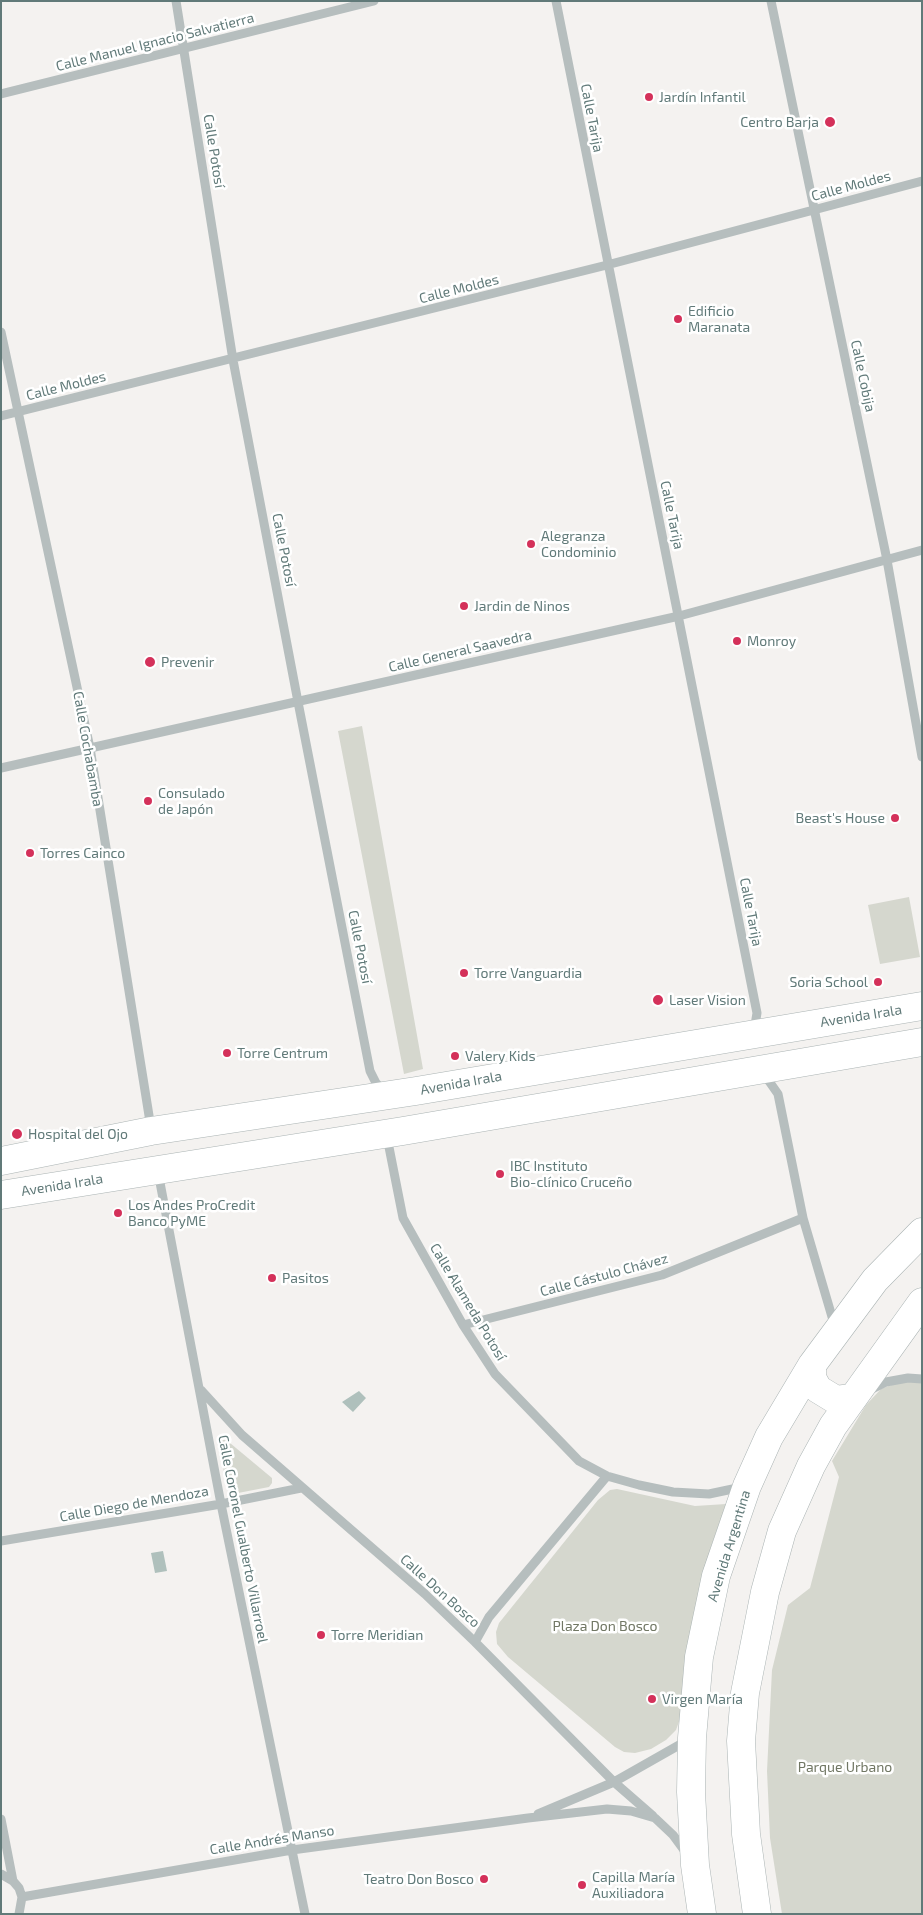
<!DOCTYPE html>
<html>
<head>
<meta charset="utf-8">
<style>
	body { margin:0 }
	#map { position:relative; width:923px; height:1915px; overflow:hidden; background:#f4f2f0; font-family:"Exo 2",sans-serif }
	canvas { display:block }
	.frame { position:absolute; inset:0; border:2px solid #617a79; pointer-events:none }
</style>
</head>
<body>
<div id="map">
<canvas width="923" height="1915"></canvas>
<div class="frame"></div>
</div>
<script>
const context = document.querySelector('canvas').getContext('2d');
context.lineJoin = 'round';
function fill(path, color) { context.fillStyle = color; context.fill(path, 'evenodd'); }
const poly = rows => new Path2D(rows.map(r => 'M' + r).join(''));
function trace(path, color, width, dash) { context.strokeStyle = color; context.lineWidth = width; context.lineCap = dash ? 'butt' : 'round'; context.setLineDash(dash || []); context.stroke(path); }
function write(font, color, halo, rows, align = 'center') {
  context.font = font + ' "Exo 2",sans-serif'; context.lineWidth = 5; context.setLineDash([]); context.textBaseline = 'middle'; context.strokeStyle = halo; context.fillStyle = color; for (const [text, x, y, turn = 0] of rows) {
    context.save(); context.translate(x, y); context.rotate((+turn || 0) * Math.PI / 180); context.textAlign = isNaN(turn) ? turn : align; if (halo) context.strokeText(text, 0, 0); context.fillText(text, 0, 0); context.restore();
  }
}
fill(poly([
	[362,726,423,1069,404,1074,338,731],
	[909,897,920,957,880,964,868,905],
	[922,1379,922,1914,782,1914,770,1838,767,1771,772,1670,788,1605,810,1588,839,1477,832,1461,866,1405,881,1389,904,1380],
	[224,1438,272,1478,272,1483,269,1487,238,1493,228,1489,217,1442],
	[617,1489,695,1506,726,1504,710,1550,692,1625,682,1713,676,1730,666,1740,651,1749,635,1753,624,1752,615,1747,508,1657,497,1644,496,1632,499,1623,598,1500,610,1490]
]), '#d5d7ce');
fill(poly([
	[359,1391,366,1398,353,1412,342,1402],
	[163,1551,167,1571,155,1573,151,1553]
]), '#afc0bc');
const major = poly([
	[1,1161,151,1131,416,1091,922,1006],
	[1,1195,403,1131,922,1042],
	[812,1365,812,1378,818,1389,836,1400,852,1398],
	[702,1914,695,1865,691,1792,692,1738,699,1657,716,1576,747,1486,769,1437,812,1365,875,1280,922,1232],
	[757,1914,746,1834,741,1741,745,1693,765,1592,782,1531,811,1466,833,1426,922,1302]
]);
trace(major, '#aab3b3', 29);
trace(poly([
	[176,1,233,360,298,702,370,1071,376,1083,384,1091],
	[556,1,757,1013,754,1031],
	[771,1,887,560,922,757],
	[1,94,374,1],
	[1,332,90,748,151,1128],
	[1,416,607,265,922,181],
	[1,768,679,616,922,550],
	[764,1074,778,1094,803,1218,835,1327],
	[387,1137,403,1218,463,1325,495,1374,579,1461,607,1476,639,1485,673,1492,709,1494,742,1487],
	[158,1172,221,1504,305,1914],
	[463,1325,662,1275,803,1218],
	[201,1390,242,1435,425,1594,475,1642,614,1782,653,1816],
	[868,1391,886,1382,908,1378,922,1379],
	[1,1541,221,1504,301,1488],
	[475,1642,489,1617,607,1476],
	[538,1814,614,1782,688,1740],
	[1,1819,13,1881],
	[1,1874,13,1881,19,1888,22,1897,19,1914],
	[22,1897,292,1850,528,1818,607,1809,631,1811,655,1818,673,1835,687,1854]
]), '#b6bebe', 9);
trace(major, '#fff', 28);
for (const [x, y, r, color] of [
	[649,97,5,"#d4315a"],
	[830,122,6,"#d4315a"],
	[678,319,5,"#d4315a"],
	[531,544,5,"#d4315a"],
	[464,606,5,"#d4315a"],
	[737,641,5,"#d4315a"],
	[150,662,6,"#d4315a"],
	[148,801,5,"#d4315a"],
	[895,818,5,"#d4315a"],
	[30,853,5,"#d4315a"],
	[464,973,5,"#d4315a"],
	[878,982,5,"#d4315a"],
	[658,1000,6,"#d4315a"],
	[227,1053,5,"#d4315a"],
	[455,1056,5,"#d4315a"],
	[17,1134,6,"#d4315a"],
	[500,1174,5,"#d4315a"],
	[118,1213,5,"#d4315a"],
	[272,1278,5,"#d4315a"],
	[321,1635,5,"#d4315a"],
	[652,1699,5,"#d4315a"],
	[484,1879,5,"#d4315a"],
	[582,1885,5,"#d4315a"]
]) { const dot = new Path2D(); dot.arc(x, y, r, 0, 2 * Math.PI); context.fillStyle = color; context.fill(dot); trace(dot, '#fff', 2); }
write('14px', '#617a79', '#fff', [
	["Calle Manuel Ignacio Salvatierra",155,42,-14],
	["Calle Tarija",592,118,79],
	["Calle Potosí",214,151,81],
	["Calle Moldes",851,186,-15],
	["Calle Moldes",459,289,-14],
	["Calle Cobija",863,376,78],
	["Calle Moldes",66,386,-14],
	["Calle Tarija",672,515,78],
	["Calle Potosí",284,550,79],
	["Calle General Saavedra",460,651,-13],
	["Calle Cochabamba",88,749,80],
	["Calle Tarija",751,912,79],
	["Calle Potosí",360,947,79],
	["Avenida Irala",861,1016,-9],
	["Avenida Irala",461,1083,-10],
	["Avenida Irala",62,1185,-9],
	["Calle Cástulo Chávez",604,1275,-15],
	["Calle Alameda Potosí",468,1302,59],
	["Calle Diego de Mendoza",134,1504,-10],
	["Calle Coronel Gualberto Villarroel",243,1539,79],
	["Avenida Argentina",729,1546,-73],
	["Calle Don Bosco",440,1591,42],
	["Calle Andrés Manso",272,1840,-9]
]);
write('14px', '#617a79', '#fff', [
	["Jardín Infantil",659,97],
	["Centro Barja",819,122,"right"],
	["Edificio",688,311],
	["Maranata",688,327],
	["Alegranza",541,536],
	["Condominio",541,552],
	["Jardin de Ninos",474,606],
	["Monroy",747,641],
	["Prevenir",161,662],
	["Consulado",158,793],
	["de Japón",158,809],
	["Beast's House",885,818,"right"],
	["Torres Cainco",40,853],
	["Torre Vanguardia",474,973],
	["Soria School",868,982,"right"],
	["Laser Vision",669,1000],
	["Torre Centrum",237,1053],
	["Valery Kids",465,1056],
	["Hospital del Ojo",28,1134],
	["IBC Instituto",510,1166],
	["Bio-clínico Cruceño",510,1182],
	["Los Andes ProCredit",128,1205],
	["Banco PyME",128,1221],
	["Pasitos",282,1278],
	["Torre Meridian",331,1635],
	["Virgen María",662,1699],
	["Capilla María",592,1877],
	["Auxiliadora",592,1893],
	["Teatro Don Bosco",474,1879,"right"]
], 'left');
write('14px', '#717764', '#fff', [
	["Plaza Don Bosco",605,1626],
	["Parque Urbano",845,1767]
]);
</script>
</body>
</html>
